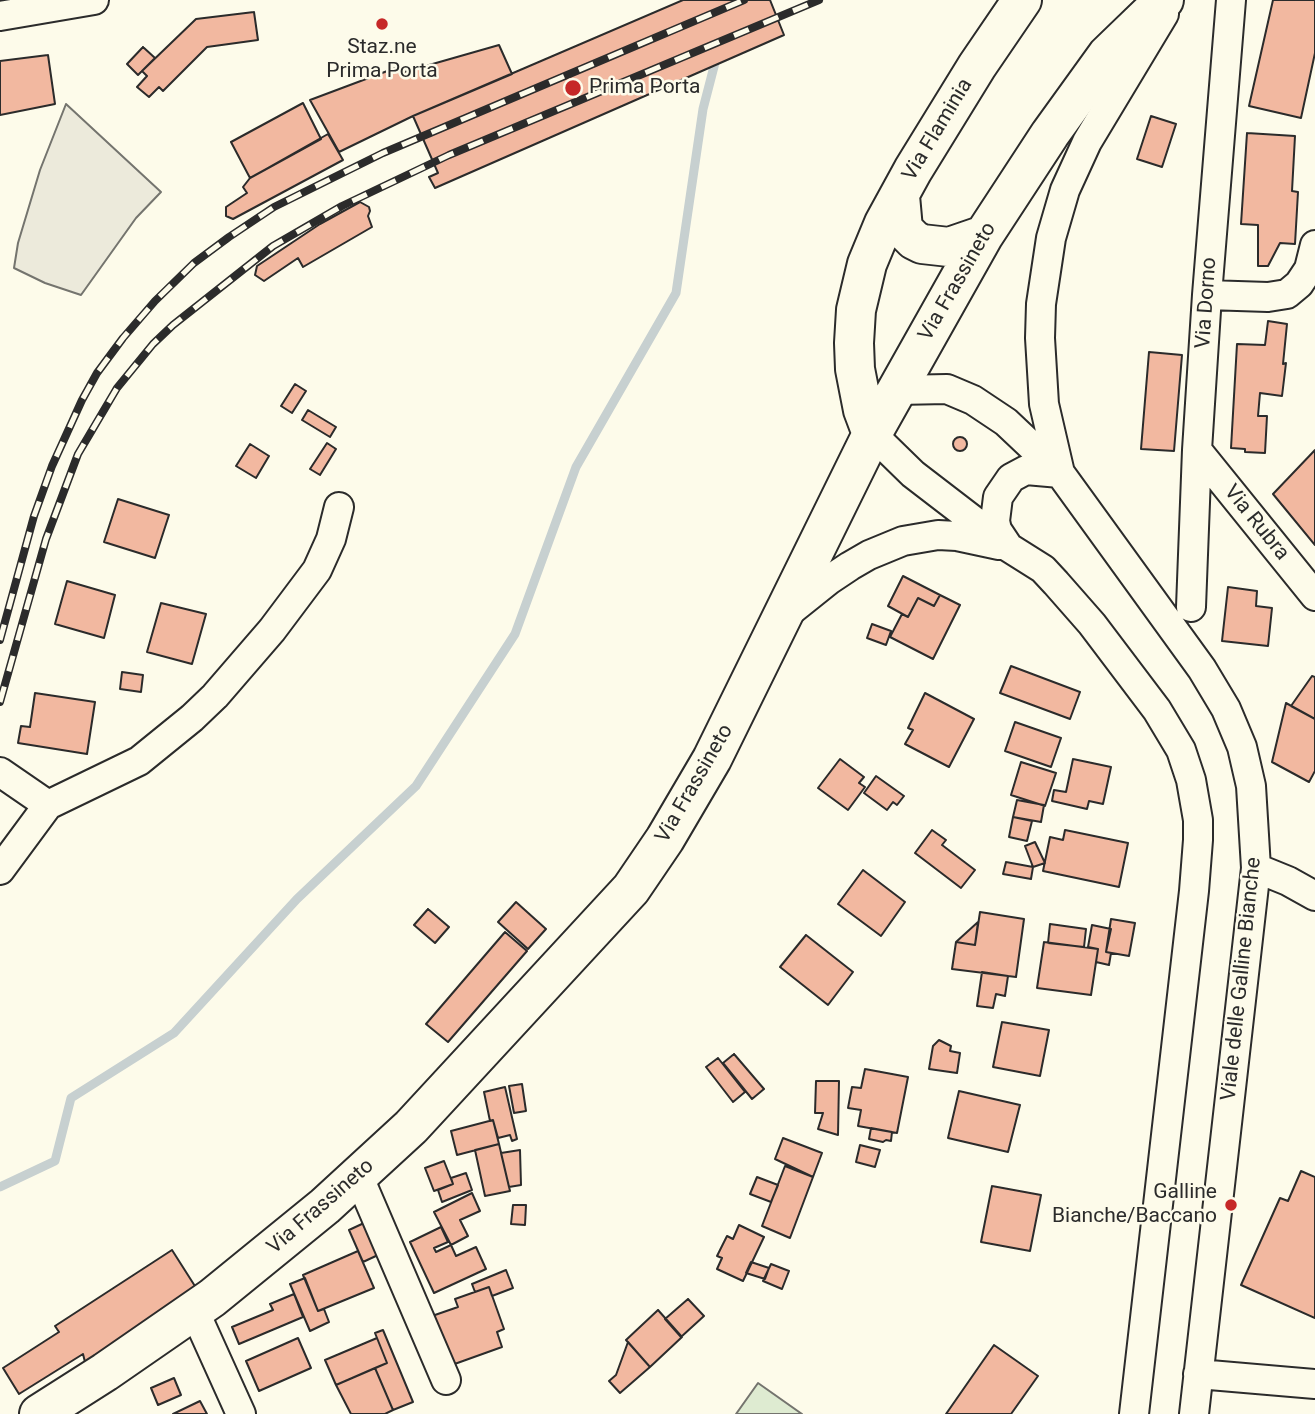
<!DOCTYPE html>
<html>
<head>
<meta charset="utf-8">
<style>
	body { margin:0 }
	canvas { display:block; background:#fdfbea }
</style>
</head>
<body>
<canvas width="1315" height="1414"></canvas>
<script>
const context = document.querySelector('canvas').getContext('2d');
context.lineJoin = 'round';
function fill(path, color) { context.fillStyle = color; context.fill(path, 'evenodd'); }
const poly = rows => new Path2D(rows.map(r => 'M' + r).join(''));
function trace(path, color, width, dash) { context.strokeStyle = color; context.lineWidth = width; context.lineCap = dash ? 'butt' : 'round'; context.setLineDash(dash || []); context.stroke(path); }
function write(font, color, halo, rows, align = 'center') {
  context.font = font + ' Roboto,sans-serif'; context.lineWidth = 5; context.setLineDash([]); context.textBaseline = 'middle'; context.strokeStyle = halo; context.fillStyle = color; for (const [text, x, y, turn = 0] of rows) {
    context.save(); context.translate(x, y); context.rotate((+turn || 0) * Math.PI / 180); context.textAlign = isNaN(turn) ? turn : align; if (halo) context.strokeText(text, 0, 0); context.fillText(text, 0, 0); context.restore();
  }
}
const green = poly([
	[758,1383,802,1414,736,1414,758,1383]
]);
fill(green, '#deebd1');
trace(green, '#74746e', 2);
const parking = poly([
	[66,104,161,192,136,218,81,295,45,283,14,268,18,243,40,170,66,104]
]);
fill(parking, '#eceadb');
trace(parking, '#74746e', 2);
trace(poly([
	[0,1187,55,1161,71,1098,174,1033,297,899,416,786,515,634,576,467,676,293,703,109,717,55]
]), '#c7d0d0', 9);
const building = poly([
	[683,0,770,0,784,35,435,188,429,177,438,173,413,116,683,0],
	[1273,0,1315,0,1315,53,1301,118,1249,106,1273,0],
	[254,12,258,40,207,47,163,91,159,87,149,97,137,87,147,76,142,71,196,19,254,12],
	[499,45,512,74,413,116,339,152,310,100,398,67,401,73,499,45],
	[143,47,155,58,138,75,127,64,143,47],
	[48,55,55,104,0,115,0,61,48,55],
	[303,103,321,139,250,178,231,142,303,103],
	[1151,116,1176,124,1162,167,1137,159,1151,116],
	[1247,133,1295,136,1292,191,1298,192,1295,244,1280,243,1268,266,1258,266,1258,225,1241,224,1247,133],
	[328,134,343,160,233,219,226,216,226,207,247,193,243,187,250,178,328,134],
	[360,202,369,207,370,211,368,216,372,227,303,267,298,258,264,281,255,275,257,266,320,224,360,202],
	[1268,321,1287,324,1283,364,1286,363,1282,396,1260,393,1258,416,1267,416,1265,453,1245,452,1245,449,1231,448,1237,344,1265,345,1268,321],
	[1149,352,1182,355,1174,451,1141,449,1149,352],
	[295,384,306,391,292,413,281,406,295,384],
	[308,410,336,427,330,437,302,420,308,410],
	'953 444a7 7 0 1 1 14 0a7 7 0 1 1-14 0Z',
	[327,443,336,449,320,475,310,469,327,443],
	[250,444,269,456,256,478,236,466,250,444],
	[1315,450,1315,545,1273,494,1315,450],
	[118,499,169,515,155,558,104,542,118,499],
	[903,576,940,595,934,606,918,598,908,617,888,606,903,576],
	[67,581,115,595,104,638,55,624,67,581],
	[1228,587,1257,591,1256,606,1272,608,1268,646,1222,641,1228,587],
	[940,595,960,605,933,659,890,637,902,614,908,617,918,598,934,606,940,595],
	[161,603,206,614,192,664,147,652,161,603],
	[872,624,891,631,886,645,867,638,872,624],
	[1011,666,1080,692,1070,719,1000,693,1011,666],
	[122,672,143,675,141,692,120,689,122,672],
	[1312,676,1315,677,1315,719,1291,706,1312,676],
	[35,693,95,702,87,754,18,743,21,726,30,727,35,693],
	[925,693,974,719,949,767,905,744,913,730,908,728,925,693],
	[1286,703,1315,719,1315,771,1309,782,1272,762,1286,703],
	[1015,722,1061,738,1051,767,1005,751,1015,722],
	[840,759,864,777,859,783,865,787,848,810,818,788,840,759],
	[1073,759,1111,767,1103,804,1089,801,1087,809,1052,801,1054,790,1066,792,1073,759],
	[1021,762,1056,773,1045,806,1011,795,1021,762],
	[876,776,904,796,897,805,893,802,887,810,864,793,876,776],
	[1017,800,1044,805,1041,822,1013,817,1017,800],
	[1013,817,1032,821,1027,841,1009,837,1013,817],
	[932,830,946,840,942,845,975,870,961,888,915,853,932,830],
	[1065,830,1128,843,1119,887,1043,871,1050,837,1063,840,1065,830],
	[1035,842,1045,863,1033,867,1025,846,1035,842],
	[1006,862,1033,867,1031,879,1003,874,1006,862],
	[863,870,905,902,881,936,838,904,863,870],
	[516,902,546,929,528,949,498,922,516,902],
	[428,909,449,927,435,943,414,925,428,909],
	[980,912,1024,919,1016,977,952,969,956,942,975,945,980,912],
	[1111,919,1135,923,1129,956,1106,952,1111,919],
	[978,922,975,945,956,942,978,922],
	[1050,924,1086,929,1084,947,1048,943,1050,924],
	[1092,925,1111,929,1106,952,1111,953,1109,965,1096,962,1098,949,1088,947,1092,925],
	[505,932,527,951,448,1042,426,1024,505,932],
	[806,935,853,972,828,1005,780,967,806,935],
	[1044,942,1098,949,1091,995,1037,988,1044,942],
	[982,972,1008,976,1005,996,996,994,993,1008,977,1006,982,972],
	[1002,1022,1049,1030,1040,1076,993,1067,1002,1022],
	[939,1040,951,1046,950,1051,960,1053,957,1073,929,1069,933,1046,939,1040],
	[734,1054,764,1089,752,1099,723,1063,734,1054],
	[718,1058,745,1092,733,1102,706,1067,718,1058],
	[865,1069,908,1077,897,1133,858,1126,861,1110,848,1108,852,1087,861,1088,865,1069],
	[816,1081,839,1081,838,1135,818,1129,823,1113,815,1113,816,1081],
	[522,1084,526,1111,514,1113,509,1086,522,1084],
	[505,1087,517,1139,512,1141,510,1135,498,1138,493,1120,490,1121,484,1092,505,1087],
	[959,1091,1020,1105,1008,1152,948,1138,959,1091],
	[493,1120,499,1144,457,1155,451,1131,493,1120],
	[871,1128,892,1132,891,1141,886,1140,883,1142,869,1139,871,1128],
	[783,1138,822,1153,813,1177,775,1159,783,1138],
	[499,1144,510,1191,485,1196,475,1150,499,1144],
	[860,1145,880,1150,875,1167,856,1162,860,1145],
	[520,1150,521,1185,509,1187,501,1153,520,1150],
	[444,1161,453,1184,434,1191,425,1168,444,1161],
	[785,1166,813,1177,790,1238,762,1226,785,1166],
	[1301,1171,1315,1177,1315,1318,1241,1285,1280,1198,1288,1201,1301,1171],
	[466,1173,472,1190,442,1202,438,1190,453,1184,451,1178,466,1173],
	[757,1177,778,1185,771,1202,750,1194,757,1177],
	[992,1186,1041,1195,1030,1251,981,1242,992,1186],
	[472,1193,480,1211,460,1220,468,1236,451,1245,434,1212,472,1193],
	[513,1205,526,1205,525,1225,511,1224,513,1205],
	[364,1223,378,1255,363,1262,349,1230,364,1223],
	[739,1225,764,1237,743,1281,717,1269,722,1258,717,1256,727,1236,733,1239,739,1225],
	[441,1227,448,1242,434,1248,436,1252,451,1245,456,1256,476,1247,486,1269,434,1293,410,1242,441,1227],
	[172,1250,200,1294,86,1366,83,1354,19,1394,3,1368,59,1332,55,1326,172,1250],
	[358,1251,374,1288,318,1311,303,1275,358,1251],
	[751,1262,769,1268,765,1279,746,1273,751,1262],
	[771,1264,789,1271,782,1289,763,1281,771,1264],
	[506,1270,513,1288,492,1296,489,1287,475,1292,472,1284,506,1270],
	[305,1278,318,1311,324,1309,329,1322,310,1331,290,1284,305,1278],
	[489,1287,504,1329,497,1332,502,1347,449,1366,432,1316,458,1307,455,1299,489,1287],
	[294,1294,303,1317,239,1344,232,1327,273,1310,270,1304,294,1294],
	[688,1299,704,1316,681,1337,665,1319,688,1299],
	[658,1310,682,1337,650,1367,626,1340,658,1310],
	[383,1330,413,1402,393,1410,375,1368,387,1363,375,1333,383,1330],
	[298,1338,311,1368,259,1391,246,1361,298,1338],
	[377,1338,387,1363,336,1385,325,1360,377,1338],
	[628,1342,650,1367,620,1393,609,1381,616,1375,628,1342],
	[994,1345,1038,1376,1011,1414,946,1414,994,1345],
	[375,1368,393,1410,385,1414,351,1414,336,1385,375,1368],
	[174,1378,181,1395,158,1405,151,1388,174,1378],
	[200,1401,207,1414,173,1414,200,1401]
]);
fill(building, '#f2b8a0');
trace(building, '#2b2b2b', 2);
const street = poly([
	[0,16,94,0],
	[1207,295,1268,297,1287,294,1299,284,1309,269,1315,245],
	[897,390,947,389,973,400,1006,422,1060,473,1202,669,1226,709,1242,747,1251,786,1256,868,1194,1414],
	[872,434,913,474,1008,547,1043,569,1056,583,1092,624,1157,710,1181,750,1191,780,1198,820,1198,840,1194,891,1134,1414],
	[1197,450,1315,596],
	[1060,473,1044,404,1040,338,1041,304,1051,238,1065,190,1087,142,1164,14],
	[1007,545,997,530,995,521,998,497,1011,478,1026,470,1060,473],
	[1191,607,1197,450,1207,295,1231,0],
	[789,612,829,580,850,566,869,555,903,541,938,535,957,536,999,545],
	[0,772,48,805],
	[1256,868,1288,881,1315,896],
	[0,870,48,805,139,761,192,718,215,696,272,630,317,570,331,539,339,507],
	[358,1175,446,1380],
	[194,1310,241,1414],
	[1198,1374,1315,1384]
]);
const secondary = poly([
	[900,196,903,229,914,240,922,244,949,247,984,235],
	[872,434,863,410,855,369,854,343,856,310,867,264,884,223,913,170,977,66,1022,0],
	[39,1414,105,1372,212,1298,325,1206,411,1127,631,889,665,839,712,759,872,434,984,235,1050,134,1107,55,1164,0]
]);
trace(street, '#2b2b2b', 32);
trace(secondary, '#2b2b2b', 42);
trace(street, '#fdfbea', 28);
trace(secondary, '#fdfbea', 38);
const rail = poly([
	[0,640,34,516,52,466,82,400,97,373,123,338,155,301,194,263,229,237,274,207,383,153,744,0],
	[0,702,46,539,78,454,117,388,153,344,173,325,273,246,342,206,449,155,819,0]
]);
trace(rail, '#2b2b2b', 8);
trace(rail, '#fdfbea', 5, [16]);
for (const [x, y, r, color] of [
	[382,24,7,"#c62828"],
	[573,88,9,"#c62828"],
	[1231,1205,7,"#c62828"]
]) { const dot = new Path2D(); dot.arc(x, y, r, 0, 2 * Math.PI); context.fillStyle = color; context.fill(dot); trace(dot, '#fdfbea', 2.5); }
write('21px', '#2b2b2b', '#fdfbea', [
	["Staz.ne",382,48],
	["Prima Porta",382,72],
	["Prima Porta",589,88,"left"],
	["Galline",1217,1193,"right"],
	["Bianche/Baccano",1217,1217,"right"]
]);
write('21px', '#2b2b2b', '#fdfbea', [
	["Via Flaminia",938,130,-59],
	["Via Frassineto",958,282,-60],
	["Via Dorno",1207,303,-86],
	["Via Rubra",1256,523,51],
	["Via Frassineto",695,784,-60],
	["Viale delle Galline Bianche",1242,979,-84],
	["Via Frassineto",321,1207,-41]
]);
</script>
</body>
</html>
